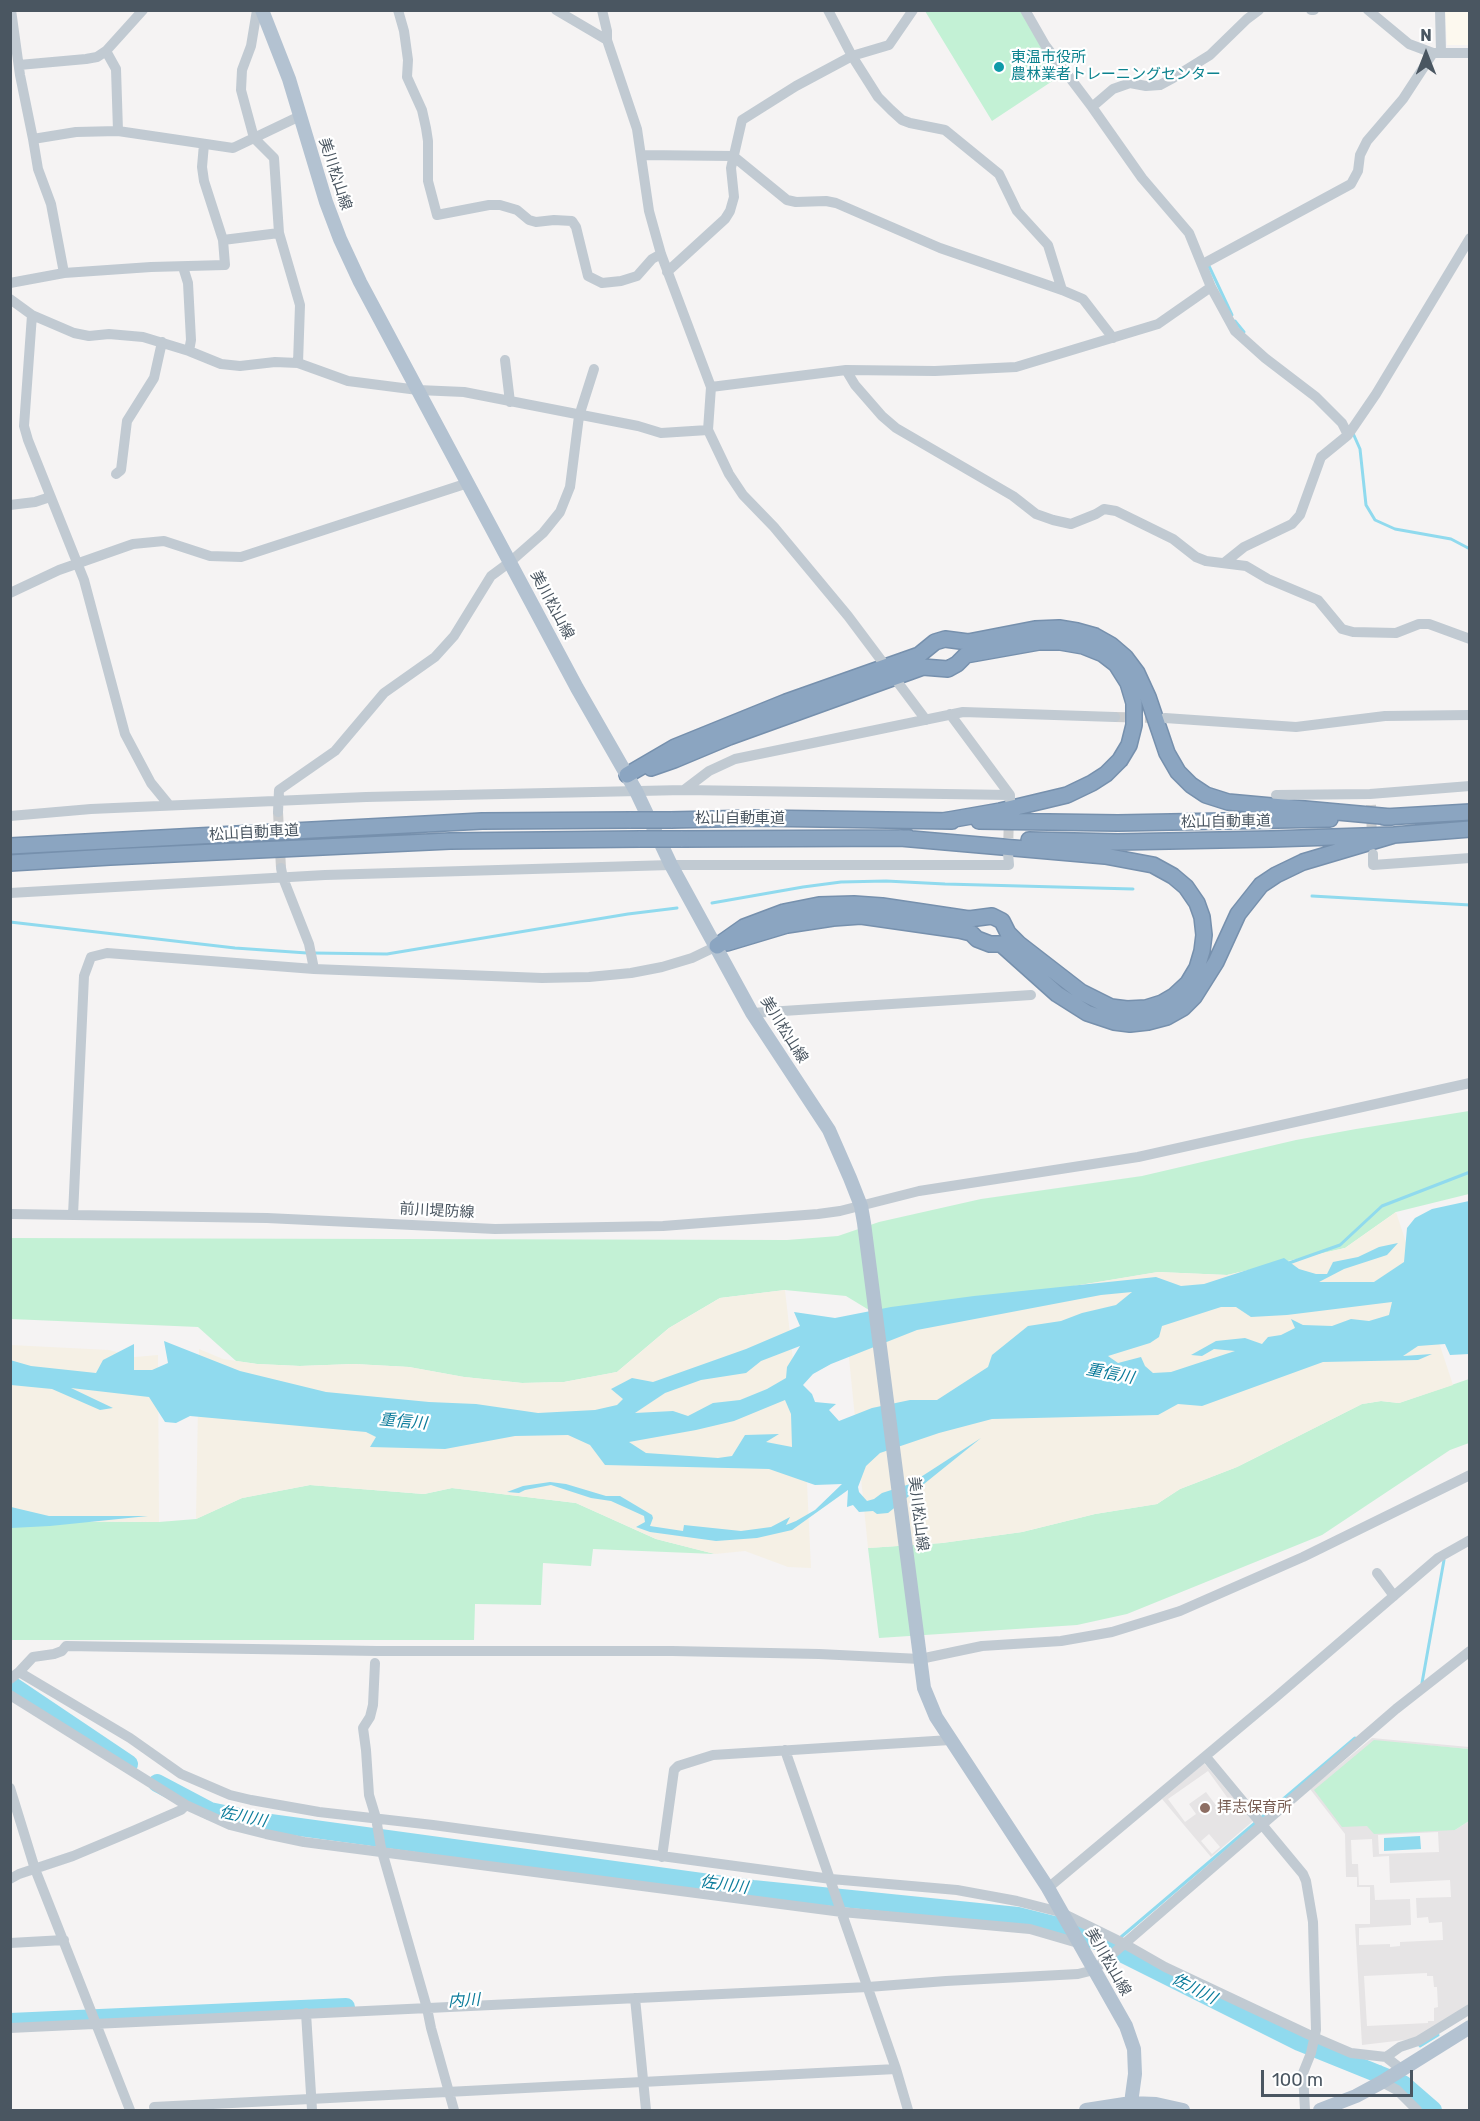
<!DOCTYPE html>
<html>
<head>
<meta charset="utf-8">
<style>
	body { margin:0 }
	#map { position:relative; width:1480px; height:2121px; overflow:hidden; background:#f5f3f3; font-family:Rubik,sans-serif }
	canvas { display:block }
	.frame { position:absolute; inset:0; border:12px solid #4a5661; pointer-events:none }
	.north { position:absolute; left:1396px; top:24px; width:60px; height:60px; -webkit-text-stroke:4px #fff; paint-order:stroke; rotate:0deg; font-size:16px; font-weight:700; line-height:24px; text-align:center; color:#4a5661 }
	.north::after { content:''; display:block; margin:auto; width:21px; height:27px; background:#4a5661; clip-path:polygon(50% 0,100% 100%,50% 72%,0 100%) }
	.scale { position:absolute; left:1261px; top:2070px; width:152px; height:27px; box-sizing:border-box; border:3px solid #4a5661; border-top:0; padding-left:8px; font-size:18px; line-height:21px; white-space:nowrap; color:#4a5661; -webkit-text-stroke:4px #fff; paint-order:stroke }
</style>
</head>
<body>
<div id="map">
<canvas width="1480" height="2121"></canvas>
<div class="frame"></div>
<div class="north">N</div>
<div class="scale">100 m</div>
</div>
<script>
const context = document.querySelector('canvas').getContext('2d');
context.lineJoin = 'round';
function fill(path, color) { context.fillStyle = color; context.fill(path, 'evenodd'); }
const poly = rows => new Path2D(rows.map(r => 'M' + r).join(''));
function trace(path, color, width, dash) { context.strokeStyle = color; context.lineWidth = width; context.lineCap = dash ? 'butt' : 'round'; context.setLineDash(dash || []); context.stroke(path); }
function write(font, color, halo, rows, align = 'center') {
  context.font = font + ' Rubik,"Noto Sans JP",sans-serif'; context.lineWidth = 4.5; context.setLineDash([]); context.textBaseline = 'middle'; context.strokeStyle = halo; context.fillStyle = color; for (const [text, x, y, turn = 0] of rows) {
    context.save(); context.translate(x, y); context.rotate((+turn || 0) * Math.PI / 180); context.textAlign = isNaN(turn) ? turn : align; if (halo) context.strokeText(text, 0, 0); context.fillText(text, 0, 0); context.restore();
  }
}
fill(poly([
	[1445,11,1469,11,1469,45,1447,45]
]), '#fdf9ef');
fill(poly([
	[1372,1738,1469,1747,1469,1749,1374,1741,1367,1826,1455,1830,1469,1821,1469,2005,1413,2039,1362,2045,1355,1924,1370,1924,1370,1887,1357,1887,1357,1877,1346,1877,1345,1834,1310,1789],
	[1438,1832,1439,1852,1379,1854,1378,1835],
	[1372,1839,1373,1857,1389,1856,1390,1883,1450,1880,1451,1897,1416,1898,1417,1918,1428,1917,1429,1923,1442,1922,1443,1940,1400,1942,1400,1946,1390,1947,1390,1944,1359,1945,1359,1928,1411,1925,1410,1899,1375,1900,1374,1885,1359,1885,1358,1864,1352,1864,1351,1840],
	[1427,1973,1427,1976,1433,1976,1434,1987,1437,1987,1438,2007,1434,2008,1434,2021,1428,2021,1428,2023,1367,2026,1364,1976],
	[1204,1763,1253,1821,1211,1857,1162,1799],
	[1208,1771,1232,1804,1221,1812,1206,1792,1189,1804,1196,1814,1185,1822,1168,1799],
	[1209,1834,1220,1847,1212,1854,1201,1841]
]), '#e6e4e5');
fill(poly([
	[925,11,1022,11,1063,74,992,121],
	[1469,1111,1469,1194,1396,1212,1345,1248,1227,1275,1158,1272,1032,1293,892,1324,846,1296,785,1290,720,1298,669,1328,617,1372,564,1382,522,1383,464,1377,409,1367,354,1364,300,1366,257,1364,236,1361,198,1327,11,1319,11,1238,787,1240,838,1236,879,1222,981,1199,1142,1176,1296,1140,1356,1129],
	[1469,1379,1469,1443,1450,1450,1322,1535,1127,1614,1077,1625,879,1638,868,1548,942,1543,1022,1532,1095,1514,1157,1504,1180,1489,1237,1467,1362,1404,1381,1401,1399,1403],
	[310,1485,424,1494,452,1488,576,1503,656,1539,715,1554,593,1549,591,1566,543,1563,541,1605,475,1604,474,1640,11,1640,11,1521,159,1522,196,1519,242,1498],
	[1374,1740,1469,1749,1469,1821,1455,1830,1374,1834,1367,1826,1342,1827,1314,1790]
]), '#c3f1d5');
fill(poly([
	[1396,1212,1453,1385,1399,1403,1381,1401,1362,1404,1237,1467,1180,1489,1157,1504,1095,1514,1022,1532,942,1543,868,1548,846,1328,1026,1294,1158,1272,1227,1275,1345,1248],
	[785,1290,807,1483,811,1568,788,1567,745,1551,715,1554,656,1539,576,1503,452,1488,424,1494,310,1485,242,1498,196,1519,199,1349,223,1359,257,1364,300,1366,354,1364,409,1367,464,1377,522,1383,564,1382,617,1372,669,1328,720,1298],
	[11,1345,109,1350,135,1357,158,1355,159,1522,11,1521]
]), '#f5f0e5');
fill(poly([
	[1469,1201,1469,1354,1450,1355,1445,1344,1418,1346,1403,1356,1432,1354,1418,1360,1323,1362,1202,1406,1178,1404,1158,1415,992,1419,939,1433,880,1453,866,1466,858,1487,859,1492,867,1501,874,1499,882,1493,910,1484,981,1438,888,1513,877,1514,873,1511,859,1512,853,1505,847,1507,848,1490,792,1530,757,1538,716,1541,650,1532,636,1527,645,1522,644,1516,611,1501,591,1498,551,1485,525,1490,519,1493,507,1492,523,1486,550,1482,566,1484,606,1496,620,1496,652,1515,653,1518,650,1526,683,1531,684,1525,741,1531,771,1527,790,1517,786,1525,796,1521,815,1510,842,1484,815,1485,769,1469,605,1465,590,1445,568,1435,515,1436,445,1449,370,1447,376,1437,366,1432,190,1416,176,1423,165,1422,149,1397,71,1388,113,1408,100,1410,52,1389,11,1385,10,1360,31,1366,96,1373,103,1360,134,1344,134,1370,152,1370,168,1363,164,1341,240,1371,326,1392,429,1402,476,1404,538,1413,595,1410,617,1405,623,1399,611,1389,632,1378,653,1382,746,1349,800,1326,794,1312,835,1318,891,1307,974,1296,1156,1277,1181,1286,1204,1284,1284,1258,1299,1269,1316,1274,1327,1274,1333,1262,1358,1257,1379,1247,1398,1243,1387,1255,1344,1269,1319,1282,1374,1282,1404,1262,1407,1228,1415,1218,1432,1209],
	[1132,1292,1116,1305,1082,1313,1061,1321,1028,1326,992,1355,988,1367,937,1400,910,1400,872,1408,839,1421,829,1410,836,1404,815,1402,812,1394,803,1385,813,1374,831,1364,917,1330,1101,1295],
	[1392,1302,1389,1315,1369,1321,1351,1319,1332,1326,1303,1325,1291,1319,1295,1328,1281,1335,1268,1337,1262,1344,1245,1338,1216,1341,1191,1355,1202,1356,1214,1349,1235,1351,1171,1372,1153,1373,1145,1366,1141,1357,1118,1363,1108,1356,1150,1343,1159,1337,1162,1326,1221,1307,1236,1307,1251,1317,1287,1315],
	[800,1346,787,1367,786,1378,767,1389,740,1400,713,1403,688,1416,673,1411,635,1413,665,1393,701,1380,746,1373,761,1361],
	[785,1400,791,1414,792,1447,766,1442,779,1434,745,1435,732,1456,718,1458,646,1453,629,1442,696,1430,734,1421],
	[11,1507,49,1516,148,1516,50,1526,11,1528],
	[1420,1836,1421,1849,1384,1851,1384,1838]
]), '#90daee');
trace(poly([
	[1208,264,1232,315],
	[1235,321,1244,332],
	[1352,431,1360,449,1366,505,1375,520,1395,529,1451,539,1470,549],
	[1312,896,1470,905],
	[712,903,803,887,841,882,886,881,945,884,1133,889],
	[10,922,235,948,307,953],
	[313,953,387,954,628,914,677,908],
	[1289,1263,1340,1245,1382,1206,1470,1172],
	[1422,1683,1444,1560],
	[1121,1937,1355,1738],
	[1108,1946,1112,1943],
	[1420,2046,1438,2035],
	[1374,2072,1381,2067]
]), '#90daee', 3);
trace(poly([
	[10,1684,129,1764],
	[157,1783,210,1811,263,1822,753,1889,1018,1916,1054,1925,1097,1941,1299,2042,1403,2084,1433,2110],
	[10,2022,346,2007]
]), '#90daee', 18);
trace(poly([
	[1115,717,1159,718],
	[1371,805,1372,842],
	[278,812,281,868],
	[1008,853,1009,814]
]), '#caccce', 10, [10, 5]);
const highway = poly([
	[651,768,674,760,729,737,923,667,948,669,957,664,966,655,1039,642,1060,642,1083,646,1103,654,1116,664,1128,683,1134,703,1134,725,1129,745,1120,760,1106,774,1092,783,1067,795,1000,811,943,821],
	[627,775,675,747,786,702,919,655,935,642,945,639,968,642,1035,629,1059,628,1077,631,1095,636,1111,645,1125,657,1137,673,1148,697,1167,753,1178,772,1191,785,1206,795,1228,802,1392,817],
	[1384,817,1470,812],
	[671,820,757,818,952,821],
	[979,821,1118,823,1330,819],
	[681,839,909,838],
	[1029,840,1118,842,1271,839,1394,835,1470,829],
	[10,846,482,821,631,820],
	[10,863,110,857,450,841,640,839],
	[727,943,787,925,833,918,861,916,959,930,971,933,977,939,990,944,1001,944,1057,994,1087,1013,1114,1022,1130,1024,1148,1022,1167,1017,1183,1008,1194,997,1216,962,1238,914,1261,885,1276,875,1303,862,1394,835],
	[717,946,744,927,784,912,819,905,854,904,882,906,969,919,992,916,1002,921,1008,933,1019,944,1081,992,1111,1007,1127,1009,1146,1008,1162,1003,1174,996,1188,983,1197,968,1202,951,1204,935,1202,917,1197,903,1186,887,1173,876,1153,865,1105,856,900,838]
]);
trace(highway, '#7690ad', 18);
trace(poly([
	[11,10,20,75,33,139,76,132,118,131,233,148,300,116],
	[257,10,251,46,242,70,241,90,254,138,274,158,279,233,300,305,298,363],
	[398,10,404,31,408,60,407,77,422,110,426,128,428,141,428,181,437,215,489,205,500,205,517,210,529,220,536,222,554,220,572,221,576,227,588,276,602,283,621,281,637,276,652,259,661,254],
	[556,10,607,40,637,129,649,211,661,254,711,387,708,430,729,474,743,495,774,527,848,616,926,720],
	[602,10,607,31,607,40],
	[828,10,852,56,878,97,891,110,902,120,910,123,945,130,999,174,1017,211,1048,245,1062,290],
	[1025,10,1045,45,1092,107],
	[1259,10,1247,19,1210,55,1173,78,1160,85,1146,86,1130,83,1113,89,1092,107,1142,178,1189,233,1211,287,1235,331,1265,358,1316,397,1342,423,1348,435],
	[1311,10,1314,10],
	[1368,10,1409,44,1433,53,1470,53],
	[1440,10,1441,52],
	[106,51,116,69,118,131],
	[19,65,86,59,97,57,106,51,143,10],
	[33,139,38,169,51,204,64,273],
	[641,155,733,156,787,200,796,202,826,201,836,203,940,248,1062,290,1083,299,1113,338],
	[223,240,279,233],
	[1203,264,1351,184,1358,171,1360,155,1367,141,1403,99,1433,53],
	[183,267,188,283,191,340,189,351],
	[667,272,725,219,730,211,734,197,731,168,742,120,796,86,852,56,889,45,913,10],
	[10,283,64,273,151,267,225,265,223,240,204,181,202,167,204,144],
	[10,299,32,315,74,333,89,336,109,334,143,337,189,351,221,364,240,366,275,362,298,363,348,381,418,390,464,392,638,426,661,433,708,430],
	[32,315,24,426,28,440,84,580,125,734,151,783,169,805],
	[505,360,510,402],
	[846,370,855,385,882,416,896,428,1013,496,1036,514,1053,520,1071,524,1096,514,1104,509,1116,511,1173,539,1196,557,1206,561,1246,566,1268,579,1318,600,1342,629,1353,632,1396,633,1419,624,1429,624,1470,639],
	[711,387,846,370,935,371,1016,367,1158,324,1211,287],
	[116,474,121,470,127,421,154,378,162,342],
	[10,505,35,502,50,497],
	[1224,563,1244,547,1292,524,1300,515,1321,457,1348,435,1376,394,1470,238],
	[10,593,59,570,133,544,164,541,210,556,241,557,468,483],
	[950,714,1010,795,1010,800],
	[1165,718,1296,727,1385,716,1470,715],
	[684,790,709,771,735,759,963,712,1115,717],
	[1276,795,1370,794,1470,786],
	[278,812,279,790,335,751,384,693,435,657,454,636,491,576,510,562,543,533,560,512,570,487,579,416,594,369],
	[10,816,91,809,366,797,684,790,1010,795],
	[1373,854,1373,865,1470,858],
	[281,868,283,878,309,944,314,969],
	[10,893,325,875,671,865,1009,865,1008,853],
	[752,1013,1031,995],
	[10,1214,267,1218,495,1229,663,1226,818,1214,840,1211,919,1191,1138,1157,1470,1083],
	[73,1215,84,976,91,957,107,953,314,969,542,978,589,977,631,973,662,967,692,958,717,946],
	[1377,1573,1394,1596],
	[375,1663,373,1705,370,1717,363,1728,366,1750,369,1795,376,1818,381,1848,427,2008,431,2028,454,2110],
	[19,1672,33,1657,54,1654,62,1651,66,1646,377,1651,672,1651,819,1654,920,1659,982,1646,1061,1641,1112,1632,1180,1611,1303,1557,1470,1475],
	[10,1679,19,1672,130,1738,181,1774,230,1795,251,1800,319,1812,433,1825,831,1879,957,1890,1017,1901,1060,1912,1123,1943,1165,1967,1316,2038,1351,2053,1386,2057,1401,2069],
	[10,1695,186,1805,230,1825,266,1834,304,1842,842,1912,1030,1929,1078,1943],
	[785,1750,896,2069,908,2110],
	[1206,1757,1303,1874,1306,1881,1313,1922,1316,2030,1311,2053,1303,2073,1305,2110],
	[10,1788,35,1869,130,2110],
	[662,1857,674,1770,678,1766,713,1755,950,1740],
	[10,1879,19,1874,73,1856,135,1830,181,1810,186,1805],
	[1048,1888,1276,1697,1438,1558,1470,1540],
	[10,1943,64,1940],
	[635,1998,646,2110],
	[306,2013,312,2110],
	[10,2028,868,1987,946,1981,1078,1974,1094,1970,1396,1709,1470,1651],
	[1386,2057,1400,2047,1418,2041,1470,2009],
	[1382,2082,1397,2090,1417,2110],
	[154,2107,896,2069]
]), '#c1cad2', 10);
trace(poly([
	[262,10,289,79,326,202,340,239,360,282,577,688,636,791,671,865,752,1013,829,1130,850,1178,861,1206,864,1223,924,1688,936,1717,1048,1888,1126,2026,1134,2049,1135,2074,1131,2103],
	[1086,2110,1131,2103,1156,2104,1183,2110],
	[1320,2110,1356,2096,1382,2082,1470,2027]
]), '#b3c2d1', 14);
trace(highway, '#8ba5c1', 15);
const highwayBridge = poly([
	[631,820,671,820],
	[640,839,681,839]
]);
trace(highwayBridge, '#7690ad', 18, []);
trace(highwayBridge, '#8ba5c1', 15);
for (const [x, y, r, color] of [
	[999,67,6,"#0f9aa8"],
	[1205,1808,6,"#8d6e63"]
]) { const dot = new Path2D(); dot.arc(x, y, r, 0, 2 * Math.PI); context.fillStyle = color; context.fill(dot); trace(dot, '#fff', 2); }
write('15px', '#0d838f', '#fff', [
	["東温市役所",1011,58],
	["農林業者トレーニングセンター",1011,75]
], 'left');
write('15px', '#4a5661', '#fff', [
	["美川松山線",335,174,72],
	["美川松山線",552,605,62],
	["松山自動車道",740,819],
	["松山自動車道",1226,822,-1],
	["松山自動車道",254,833,-3],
	["美川松山線",784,1030,58],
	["前川堤防線",437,1211,3],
	["美川松山線",918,1514,83],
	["美川松山線",1108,1962,60]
]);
write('15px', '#785e54', '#fff', [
	["拝志保育所",1217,1808]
], 'left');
write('italic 16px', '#0c7c9b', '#fff', [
	["重信川",1110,1374,11],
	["重信川",403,1422,5],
	["佐川川",243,1817,12],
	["佐川川",724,1885,8],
	["佐川川",1194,1989,27],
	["内川",464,2001,-3]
]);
</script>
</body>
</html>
